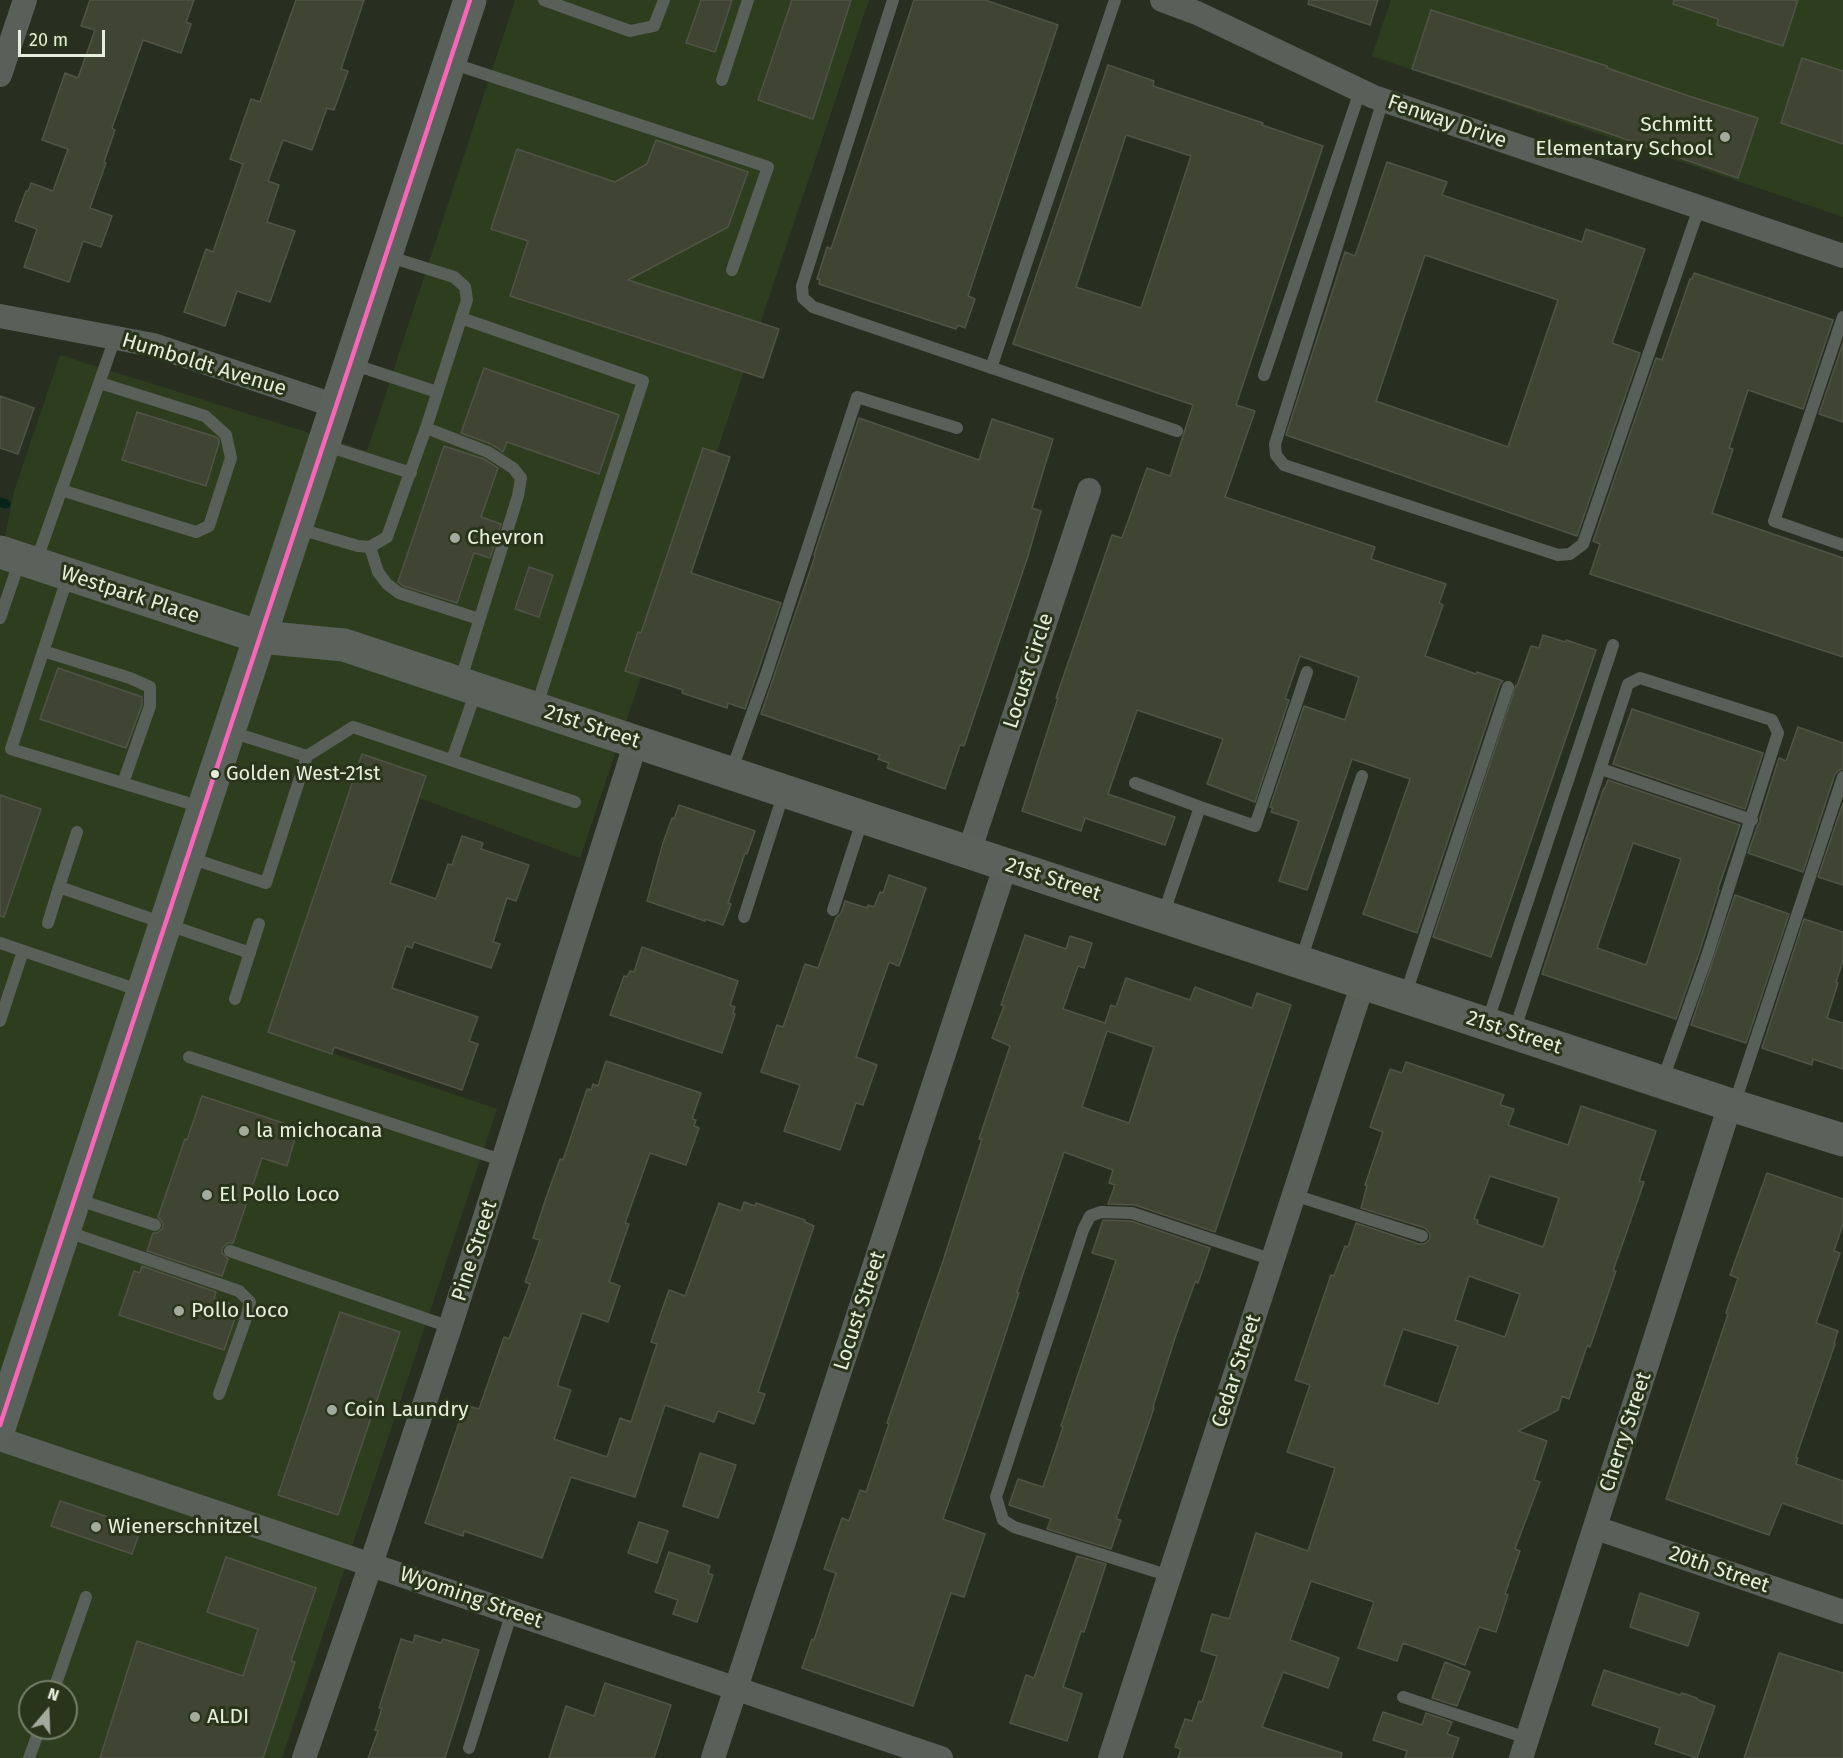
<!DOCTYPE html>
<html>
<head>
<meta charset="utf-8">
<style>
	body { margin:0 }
	#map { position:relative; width:1843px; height:1758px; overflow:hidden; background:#282f21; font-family:"Fira Sans",sans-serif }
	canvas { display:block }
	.north { position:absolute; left:18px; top:1680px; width:60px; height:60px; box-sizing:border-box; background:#29351b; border:2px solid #757f69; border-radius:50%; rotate:19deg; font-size:16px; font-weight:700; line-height:24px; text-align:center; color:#e6eede }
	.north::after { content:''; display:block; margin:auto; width:21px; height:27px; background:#a4ab9c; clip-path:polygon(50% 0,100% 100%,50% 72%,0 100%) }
	.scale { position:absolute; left:18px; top:30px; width:87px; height:27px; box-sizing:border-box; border:3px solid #e6eede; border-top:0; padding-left:8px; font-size:18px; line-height:21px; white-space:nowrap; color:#e6eede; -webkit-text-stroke:4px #29351b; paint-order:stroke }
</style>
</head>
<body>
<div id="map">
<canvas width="1843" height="1758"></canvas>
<div class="north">N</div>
<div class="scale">20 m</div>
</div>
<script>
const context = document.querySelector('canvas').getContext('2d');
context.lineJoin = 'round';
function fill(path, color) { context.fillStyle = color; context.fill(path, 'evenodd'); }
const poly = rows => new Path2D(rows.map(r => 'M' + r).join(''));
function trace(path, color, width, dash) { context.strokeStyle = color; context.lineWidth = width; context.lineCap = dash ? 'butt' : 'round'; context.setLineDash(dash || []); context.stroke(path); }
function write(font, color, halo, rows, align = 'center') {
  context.font = font + ' "Fira Sans",sans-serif'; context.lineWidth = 6; context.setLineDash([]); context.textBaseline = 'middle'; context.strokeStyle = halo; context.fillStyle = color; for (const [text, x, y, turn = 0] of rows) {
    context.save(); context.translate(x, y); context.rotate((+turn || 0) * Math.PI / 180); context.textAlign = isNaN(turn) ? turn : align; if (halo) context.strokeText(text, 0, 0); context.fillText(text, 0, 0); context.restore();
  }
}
fill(poly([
	[515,0,869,0,580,858,420,798,332,1053,497,1109,282,1758,0,1758,0,560,14,492,60,355,367,451],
	[30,1692,66,1692,66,1728,30,1728],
	[1391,0,1843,0,1843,217,1372,56]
]), '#2f3d1f');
trace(poly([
	[0,502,6,504]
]), '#052319', 9);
const building = poly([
	[90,0,194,0,186,22,191,24,181,53,143,40,112,128,115,130,104,162,106,163,90,208,112,216,101,247,83,241,69,282,24,267,37,229,15,221,26,191,28,191,31,183,53,191,68,149,42,140,65,73,78,78,95,30,81,26,90,0],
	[296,0,364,0,341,69,348,71,334,110,327,108,312,150,283,140,268,181,279,185,267,222,295,231,270,302,237,291,225,326,184,312,206,249,213,252,243,164,230,159,251,99,260,102,296,0],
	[701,0,732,0,715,52,686,43,701,0],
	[792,0,851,0,813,119,758,100,792,0],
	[914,0,985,0,1058,25,968,296,975,299,965,328,958,325,956,329,876,303,819,284,820,280,817,279,827,247,831,249,914,0],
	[1309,0,1378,0,1370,25,1308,4,1309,0],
	[1674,0,1798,0,1783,46,1717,25,1718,19,1673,4,1674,0],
	[1431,10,1607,66,1607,68,1692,97,1758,118,1738,178,1602,131,1412,69,1431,10],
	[1802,58,1843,71,1843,144,1781,123,1802,58],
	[1108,65,1154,81,1153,86,1263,123,1262,125,1323,146,1236,405,1255,411,1225,497,1375,547,1371,559,1446,584,1439,603,1443,605,1425,656,1476,674,1477,672,1503,681,1500,684,1417,933,1363,914,1410,779,1352,759,1307,890,1279,881,1299,821,1271,812,1273,808,1270,807,1304,706,1345,720,1359,677,1300,656,1285,699,1289,700,1255,802,1207,784,1223,739,1137,710,1108,794,1175,817,1165,845,1085,818,1081,831,1022,811,1058,698,1056,698,1112,535,1122,538,1147,468,1170,476,1193,405,1013,344,1108,65],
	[1126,135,1191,156,1141,308,1076,287,1126,135],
	[656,140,748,172,728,227,628,280,779,329,763,378,510,296,528,241,491,229,517,149,615,182,647,164,656,140],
	[1387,162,1447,182,1442,195,1582,242,1586,229,1645,249,1612,343,1640,353,1577,536,1286,435,1345,252,1355,256,1387,162],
	[1425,255,1558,300,1508,447,1376,401,1425,255],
	[1694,273,1833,320,1803,409,1748,390,1729,448,1733,449,1712,513,1843,558,1843,657,1590,574,1600,544,1593,541,1656,358,1662,360,1690,279,1692,279,1694,273],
	[1843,343,1843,422,1819,414,1843,343],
	[484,368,619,415,599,474,507,442,503,452,491,444,461,433,484,368],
	[0,396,34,408,18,454,0,448,0,396],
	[137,412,216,437,219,439,219,443,206,486,122,460,137,412],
	[859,418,979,460,992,419,1053,439,1032,508,1041,511,1028,556,964,746,960,745,945,789,887,768,889,763,878,759,880,755,761,714,815,556,814,555,859,418],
	[444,446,484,459,498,468,481,517,501,524,490,558,474,553,457,603,403,586,398,582,444,446],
	[703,448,730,457,691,573,781,603,745,709,728,703,727,708,682,693,683,690,625,671,638,632,641,633,703,448],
	[529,567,553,575,539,617,515,609,529,567],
	[1543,635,1565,642,1566,640,1596,650,1491,957,1433,937,1516,685,1517,686,1531,646,1539,648,1543,635],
	[58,668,142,697,142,705,126,748,40,719,58,668],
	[1632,709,1763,753,1745,809,1613,764,1632,709],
	[1798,727,1843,743,1843,769,1838,771,1835,774,1803,872,1748,853,1757,827,1760,822,1760,818,1779,758,1786,761,1798,727],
	[362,754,426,776,390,883,436,899,448,864,452,865,462,836,483,843,481,849,529,865,516,901,507,898,493,942,500,944,491,968,414,942,412,948,406,946,392,988,478,1017,469,1041,478,1044,462,1090,334,1047,332,1054,268,1032,362,754],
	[1608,780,1740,825,1718,889,1719,890,1699,953,1676,1019,1542,974,1583,848,1604,788,1605,788,1608,780],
	[1633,843,1681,859,1646,965,1597,948,1633,843],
	[0,795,41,809,4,917,0,916,0,795],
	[1843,803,1843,885,1818,877,1843,803],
	[679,805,755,831,747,854,745,853,728,903,731,904,723,925,705,919,705,921,647,901,663,843,672,818,674,819,679,805],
	[889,875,926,888,899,966,889,962,856,1057,877,1065,863,1105,856,1103,840,1150,784,1131,800,1085,761,1072,777,1025,783,1027,805,964,818,968,836,918,841,913,845,901,867,908,868,905,874,907,880,892,883,893,889,875],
	[1735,895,1789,914,1746,1043,1691,1025,1735,895],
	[1804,919,1843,932,1843,961,1836,982,1838,983,1827,1018,1843,1023,1843,1069,1813,1059,1812,1065,1762,1048,1804,919],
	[1025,935,1066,949,1070,936,1092,943,1084,968,1078,966,1063,1009,1105,1023,1111,1005,1116,1007,1126,978,1190,1000,1195,987,1252,1008,1257,993,1291,1005,1215,1232,1135,1205,1108,1204,1115,1185,1109,1183,1113,1170,1064,1152,1017,1292,1019,1293,982,1405,943,1519,985,1534,964,1597,951,1593,913,1706,802,1668,812,1639,814,1640,836,1573,824,1569,842,1518,849,1521,860,1490,866,1492,889,1424,887,1423,943,1261,982,1139,979,1139,1010,1046,992,1038,1004,1006,1001,1005,1025,935],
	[1107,1031,1154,1047,1129,1123,1082,1107,1107,1031],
	[642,947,738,981,730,1005,735,1007,733,1013,735,1014,722,1053,610,1015,624,976,627,977,630,971,634,972,642,947],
	[606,1061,701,1093,692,1119,696,1120,694,1126,699,1128,686,1165,650,1153,625,1223,629,1224,609,1282,620,1286,608,1322,582,1313,557,1386,571,1390,554,1439,607,1457,620,1418,631,1422,657,1344,651,1342,669,1290,685,1296,719,1203,741,1211,744,1202,755,1206,756,1203,805,1220,805,1222,814,1226,758,1392,765,1394,754,1424,718,1411,714,1422,665,1405,635,1497,571,1477,542,1558,464,1531,463,1536,425,1523,465,1405,479,1409,504,1337,509,1339,530,1284,525,1282,540,1240,533,1238,545,1201,560,1159,563,1160,587,1089,591,1090,593,1084,598,1086,606,1061],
	[1406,1062,1504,1095,1500,1105,1514,1109,1508,1125,1568,1145,1581,1106,1656,1131,1639,1181,1644,1182,1613,1271,1616,1271,1590,1347,1587,1346,1569,1399,1562,1396,1558,1410,1518,1431,1547,1441,1534,1480,1540,1482,1515,1549,1520,1551,1505,1594,1508,1595,1496,1632,1479,1627,1465,1665,1403,1643,1397,1661,1358,1648,1374,1602,1311,1581,1290,1640,1339,1658,1328,1688,1283,1672,1262,1727,1342,1753,1341,1758,1178,1758,1181,1749,1175,1747,1185,1719,1192,1721,1199,1701,1202,1702,1217,1656,1201,1651,1212,1614,1229,1619,1256,1533,1308,1551,1335,1468,1287,1452,1310,1385,1295,1380,1331,1275,1334,1276,1345,1246,1348,1247,1356,1223,1419,1244,1424,1244,1430,1239,1430,1234,1425,1228,1361,1208,1367,1186,1365,1185,1383,1132,1370,1127,1390,1069,1402,1073,1406,1062],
	[1490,1176,1559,1198,1543,1247,1477,1224,1478,1220,1474,1219,1490,1176],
	[1469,1276,1520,1294,1505,1337,1455,1320,1469,1276],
	[1403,1329,1458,1346,1438,1404,1384,1385,1403,1329],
	[202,1096,298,1128,287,1166,262,1158,233,1243,228,1243,222,1248,222,1253,228,1259,222,1276,147,1251,153,1233,157,1233,163,1228,163,1223,158,1217,185,1139,187,1140,202,1096],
	[1767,1173,1843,1199,1843,1224,1834,1251,1840,1253,1816,1323,1838,1331,1834,1343,1835,1344,1796,1457,1798,1458,1796,1464,1843,1481,1843,1524,1782,1503,1769,1535,1666,1499,1728,1314,1726,1313,1738,1278,1730,1275,1767,1173],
	[1103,1220,1131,1221,1210,1248,1198,1283,1195,1282,1175,1338,1153,1407,1154,1408,1116,1519,1121,1520,1111,1549,1047,1529,1051,1519,1009,1505,1018,1479,1043,1487,1063,1427,1061,1426,1116,1260,1092,1253,1103,1220],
	[142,1266,216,1292,214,1298,239,1307,224,1350,119,1315,134,1271,140,1273,142,1266],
	[340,1312,400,1332,338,1515,278,1495,340,1312],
	[700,1453,736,1465,718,1518,683,1506,700,1453],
	[60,1501,141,1528,132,1554,51,1526,60,1501],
	[639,1522,668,1531,657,1563,628,1553,639,1522],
	[669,1552,710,1566,708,1573,713,1575,697,1622,673,1614,678,1600,655,1592,669,1552],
	[1077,1556,1106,1564,1084,1632,1081,1631,1063,1687,1082,1694,1067,1741,1010,1723,1026,1675,1034,1678,1077,1556],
	[226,1557,316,1588,291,1661,295,1662,263,1758,100,1758,137,1641,243,1676,258,1629,207,1612,226,1557],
	[1640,1593,1699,1613,1688,1646,1630,1627,1640,1593],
	[415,1635,441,1643,443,1639,479,1650,445,1758,368,1758,378,1731,375,1730,382,1708,379,1708,401,1639,413,1643,415,1635],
	[1779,1653,1843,1673,1843,1758,1744,1758,1779,1653],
	[1445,1662,1470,1672,1457,1706,1432,1698,1445,1662],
	[1604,1670,1680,1695,1682,1693,1697,1698,1698,1700,1715,1706,1697,1758,1655,1744,1660,1728,1592,1705,1604,1670],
	[605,1683,671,1705,654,1758,549,1758,566,1706,594,1716,605,1683],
	[1383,1712,1422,1725,1426,1713,1452,1722,1447,1734,1459,1738,1452,1758,1405,1758,1407,1751,1373,1740,1383,1712]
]);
fill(building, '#404433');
trace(building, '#505447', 1.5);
trace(poly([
	[544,0,630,31,654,26,664,0],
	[893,0,802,286,803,298,813,307,1177,431],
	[451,63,768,167,732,270],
	[722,80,748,0],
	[1383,100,1275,444,1276,455,1284,465,1558,555,1570,554,1583,544,1699,208],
	[387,256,454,277,465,287,467,300,426,428,488,452,513,468,521,478,518,496,460,682],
	[1843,317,1774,521,1843,545],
	[461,318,643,381,536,708],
	[352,364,437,392],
	[991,368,1115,0],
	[1264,375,1360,91],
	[324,445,411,473],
	[61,490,196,532,209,526,231,458,226,435,205,416,100,383],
	[296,528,358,546,370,547,387,537,426,428],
	[370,547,378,572,387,584,399,593,479,619],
	[36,562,115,338],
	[68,576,11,749,201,807],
	[0,618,20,560],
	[43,651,130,678,150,687,150,706,123,783],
	[231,732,307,756],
	[452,760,476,691],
	[1601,769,1752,820],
	[731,772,766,675,857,397,957,428],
	[1135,783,1200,807],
	[77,832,59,887,250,953],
	[187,857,266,883,307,756,353,727,575,802],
	[833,910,863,818],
	[1163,915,1200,807,1255,826,1307,672],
	[744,917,784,792],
	[48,923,59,887],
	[0,943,141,991],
	[1301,960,1362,776],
	[1405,996,1508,687],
	[235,999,259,924],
	[0,1021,23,951],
	[1487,1023,1613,645],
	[1514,1032,1628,684,1640,678,1772,720,1778,733,1707,956,1662,1082],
	[189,1057,504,1161],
	[1734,1105,1843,777],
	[1294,1195,1422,1236],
	[76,1199,155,1225],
	[65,1231,239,1291,250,1302,245,1321,219,1394],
	[230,1251,450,1327],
	[1170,1576,1014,1527,1003,1520,996,1497,1083,1230,1090,1216,1101,1212,1132,1213,1273,1260],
	[53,1692,86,1597],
	[1403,1697,1527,1738],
	[469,1748,512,1612],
	[29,1758,40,1728]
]), '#596059', 12);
trace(poly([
	[1162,0,1197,13,1374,97,1843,256],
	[0,75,25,0],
	[0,316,153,345,336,406],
	[969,852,1089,490],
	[0,1439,941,1758],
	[1596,1528,1843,1612],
	[304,1758,371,1564,450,1327,636,742],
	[713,1758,1006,864],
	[1110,1758,1363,983],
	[1521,1758,1730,1105]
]), '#596059', 24);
trace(poly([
	[0,552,260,637,344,645,1734,1106,1843,1140],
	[0,1425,470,0]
]), '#5a625b', 33);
trace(poly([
	[0,1425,470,0]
]), '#fa66b7', 4.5);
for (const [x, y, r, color] of [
	[1725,137,6,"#a4ab9c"],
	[455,538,6,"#a4ab9c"],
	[215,774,5,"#e6eede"],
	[244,1131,6,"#a4ab9c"],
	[207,1195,6,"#a4ab9c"],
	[179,1311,6,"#a4ab9c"],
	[332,1410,6,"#a4ab9c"],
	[96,1527,6,"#a4ab9c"],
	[195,1717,6,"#a4ab9c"]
]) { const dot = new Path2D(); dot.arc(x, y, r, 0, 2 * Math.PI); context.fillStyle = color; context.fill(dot); trace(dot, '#29351b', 2); }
write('20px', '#e6eede', '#29351b', [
	["Golden West-21st",226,774]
], 'left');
write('21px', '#e6eede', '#29351b', [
	["Fenway Drive",1447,122,19],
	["Humboldt Avenue",204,365,17],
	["Westpark Place",130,595,18],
	["Locust Circle",1029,671,-72],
	["21st Street",592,727,18],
	["21st Street",1053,880,18],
	["21st Street",1514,1033,18],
	["Pine Street",475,1251,-72],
	["Locust Street",860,1311,-72],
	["Cedar Street",1237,1371,-72],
	["Cherry Street",1626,1432,-72],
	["20th Street",1719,1570,19],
	["Wyoming Street",471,1598,19]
]);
write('21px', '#e6eede', '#29351b', [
	["Schmitt",1713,125,"right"],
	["Elementary School",1713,149,"right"],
	["Chevron",467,538],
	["la michocana",256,1131],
	["El Pollo Loco",219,1195],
	["Pollo Loco",191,1311],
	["Coin Laundry",344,1410],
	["Wienerschnitzel",108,1527],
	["ALDI",207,1717]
], 'left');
</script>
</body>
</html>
